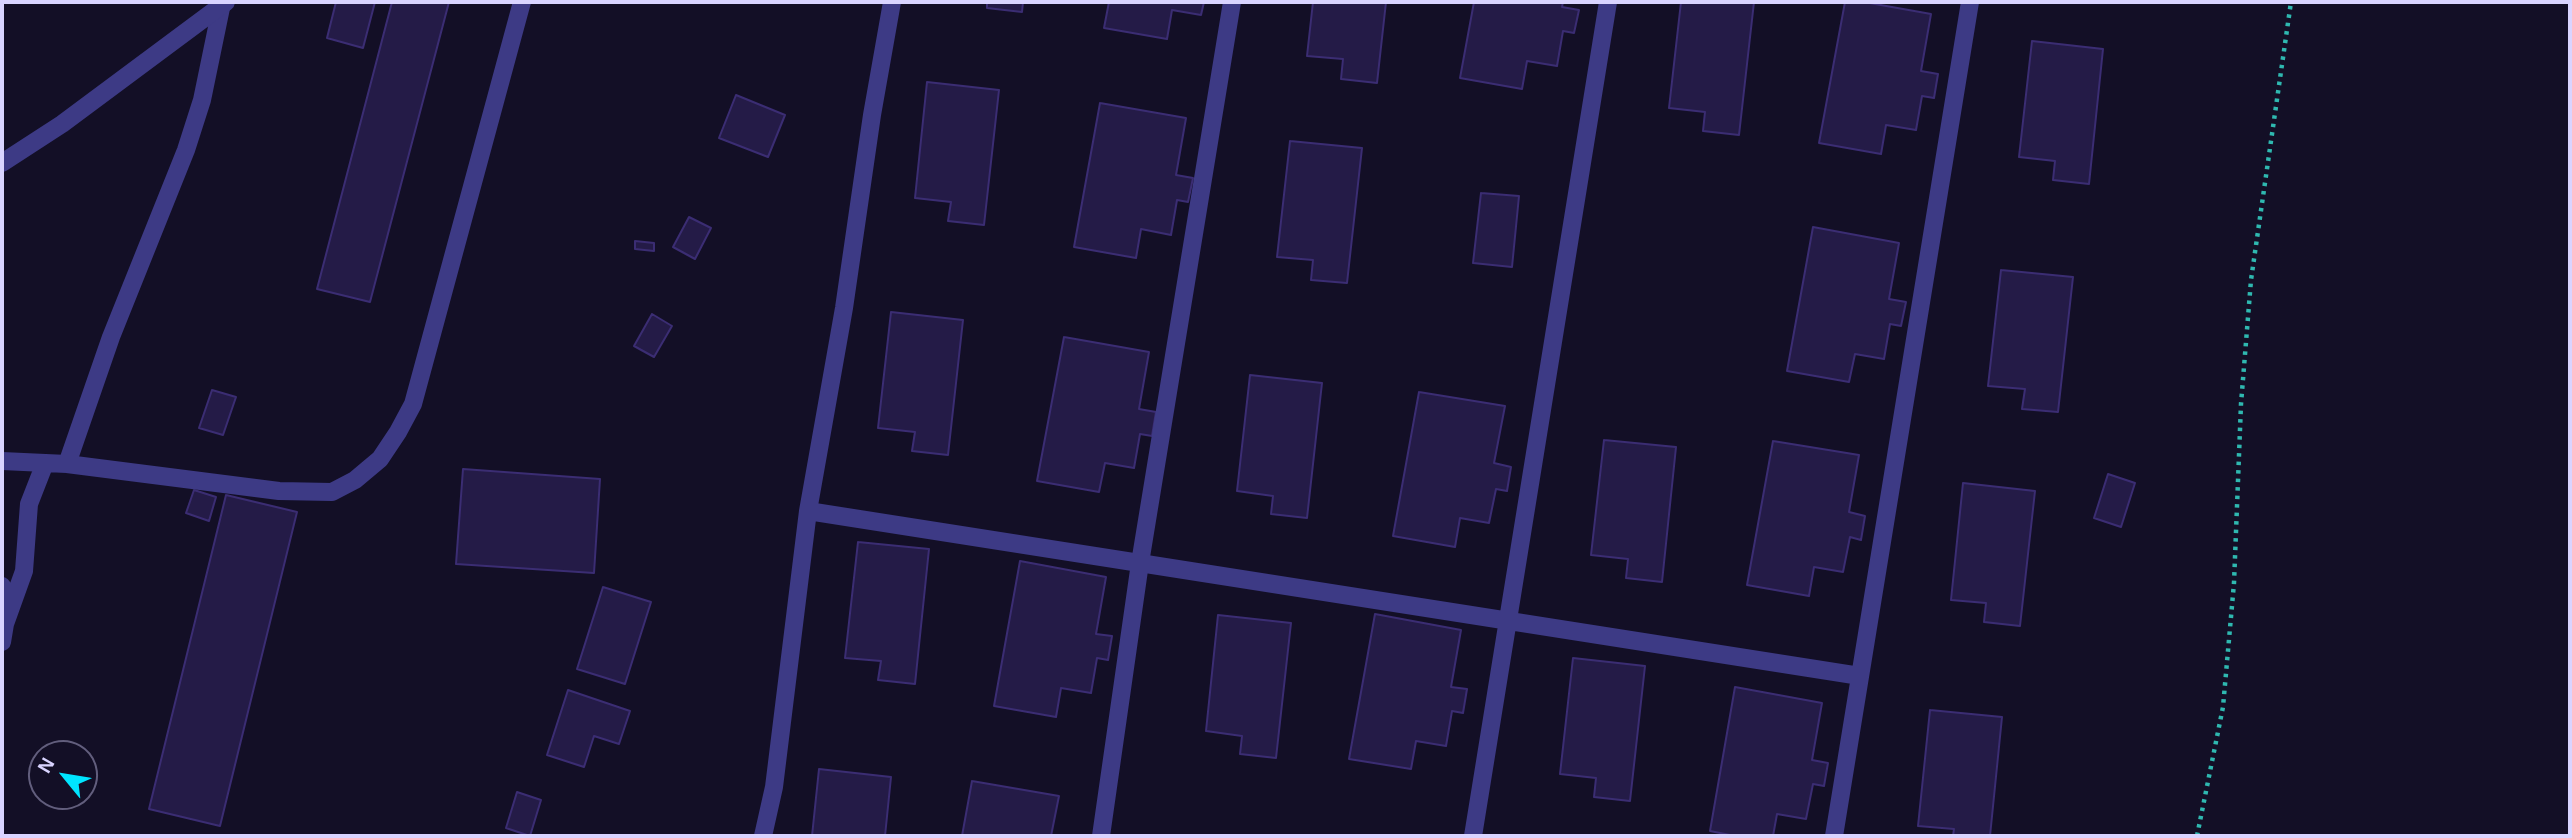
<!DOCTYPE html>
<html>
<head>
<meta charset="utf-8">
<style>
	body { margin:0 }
	#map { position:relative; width:2572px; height:838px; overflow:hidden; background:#130f26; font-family:Arial,sans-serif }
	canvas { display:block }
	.frame { position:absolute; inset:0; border:4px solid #d9d4ff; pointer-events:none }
	.north { position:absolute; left:28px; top:740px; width:70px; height:70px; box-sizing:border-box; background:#130f26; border:2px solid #625e7d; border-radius:50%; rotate:300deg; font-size:19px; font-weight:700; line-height:28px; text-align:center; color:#d9d4ff }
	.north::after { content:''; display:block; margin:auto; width:24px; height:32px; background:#00e5ff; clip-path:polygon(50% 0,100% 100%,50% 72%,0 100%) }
</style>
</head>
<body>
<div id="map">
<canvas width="2572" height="838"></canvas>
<div class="frame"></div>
<div class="north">N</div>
</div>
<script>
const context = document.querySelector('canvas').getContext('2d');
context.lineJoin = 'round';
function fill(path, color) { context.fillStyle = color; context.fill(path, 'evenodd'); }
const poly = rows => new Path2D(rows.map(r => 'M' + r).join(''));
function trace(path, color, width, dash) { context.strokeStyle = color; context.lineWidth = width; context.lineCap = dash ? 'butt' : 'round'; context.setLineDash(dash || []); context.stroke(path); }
const building = poly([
	[336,2,375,2,363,48,327,38,336,2],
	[392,2,449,2,370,302,317,289,392,2],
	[987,2,1023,2,1022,12,987,8,987,2],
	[1109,2,1204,2,1201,15,1172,10,1167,39,1104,28,1109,2],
	[1313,2,1386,2,1377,83,1341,79,1343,59,1307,56,1313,2],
	[1474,2,1563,2,1562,7,1579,10,1574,33,1563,31,1557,66,1527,61,1522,89,1460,78,1474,2],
	[1681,2,1754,2,1739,135,1703,131,1705,112,1669,108,1681,2],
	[1845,2,1864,2,1931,14,1921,71,1938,74,1934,98,1922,96,1916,130,1886,125,1881,154,1819,143,1845,2],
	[2032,41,2103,49,2089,184,2053,180,2055,161,2019,157,2032,41],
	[927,82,999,90,984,225,948,221,951,202,915,198,927,82],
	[736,95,785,115,768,157,719,138,736,95],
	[1100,103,1186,118,1176,175,1193,178,1188,202,1177,200,1171,235,1141,229,1136,258,1074,247,1100,103],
	[1290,141,1362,148,1347,283,1311,280,1313,260,1277,257,1290,141],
	[1481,193,1519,196,1512,267,1473,263,1481,193],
	[689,217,711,228,695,259,673,247,689,217],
	[1813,227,1899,243,1889,299,1906,302,1901,326,1890,324,1884,359,1855,354,1849,382,1787,371,1813,227],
	[635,241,654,243,654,251,635,249,635,241],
	[2001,270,2073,277,2058,412,2022,409,2025,389,1988,386,2001,270],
	[891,312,963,320,948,455,912,451,915,432,878,428,891,312],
	[652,314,672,326,654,357,634,346,652,314],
	[1064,337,1149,352,1139,409,1156,412,1152,436,1140,434,1134,468,1105,463,1099,492,1037,481,1064,337],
	[1250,375,1322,383,1307,518,1271,514,1273,496,1237,491,1250,375],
	[212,390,236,397,223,435,199,428,212,390],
	[1419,392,1505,406,1494,463,1511,467,1507,491,1496,489,1489,523,1460,518,1455,547,1393,536,1419,392],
	[1604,440,1676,447,1662,582,1626,578,1628,559,1591,555,1604,440],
	[1773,441,1859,455,1849,512,1865,516,1861,540,1850,537,1843,572,1814,567,1809,596,1747,585,1773,441],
	[463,469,600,479,594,573,456,564,463,469],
	[2108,474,2135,483,2121,527,2094,518,2108,474],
	[1963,483,2035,491,2020,626,1984,622,1986,603,1951,600,1963,483],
	[194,490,216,497,209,521,186,513,194,490],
	[226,495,297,512,220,826,149,809,226,495],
	[858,542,929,549,915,684,878,680,881,661,845,658,858,542],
	[1020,561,1106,577,1096,634,1112,636,1108,660,1097,658,1091,693,1061,688,1056,717,994,706,1020,561],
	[603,587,651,602,625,684,577,669,603,587],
	[1375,614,1461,630,1451,687,1467,689,1463,713,1452,711,1446,746,1416,741,1411,769,1349,759,1375,614],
	[1218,615,1291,623,1276,758,1240,754,1242,736,1206,731,1218,615],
	[1573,658,1645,666,1630,801,1594,797,1596,778,1560,774,1573,658],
	[1735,687,1822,703,1812,760,1828,763,1824,786,1813,784,1806,819,1777,814,1773,836,1735,836,1710,831,1735,687],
	[568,690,630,711,619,744,594,736,584,767,547,755,568,690],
	[1930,710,2002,717,1990,836,1953,836,1954,829,1918,826,1930,710],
	[819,769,891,777,885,836,812,836,819,769],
	[972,781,1059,796,1051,836,962,836,972,781],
	[517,792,541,800,530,836,506,828,517,792]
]);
fill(building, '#241b47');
trace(building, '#3b2d73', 2);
trace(poly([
	[2197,836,2223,707,2234,583,2241,404,2251,280,2291,2]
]), '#2fb8b0', 4.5, [3.5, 5]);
trace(poly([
	[2,461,67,464,279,491,332,492,355,480,380,459,398,432,413,404,522,2],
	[67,464,111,337,186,150,202,100,221,8],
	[2,586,5,624,2,642],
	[5,624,24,571,29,504,45,463]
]), '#3d3a85', 18);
trace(poly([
	[2,163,62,124,226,2],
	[808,511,1860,676],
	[763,836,774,787,808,511,844,308,872,115,892,2],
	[1101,836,1140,563,1232,2],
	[1473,836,1608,2],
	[1834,836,1970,2]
]), '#3d3a85', 18);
</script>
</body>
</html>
